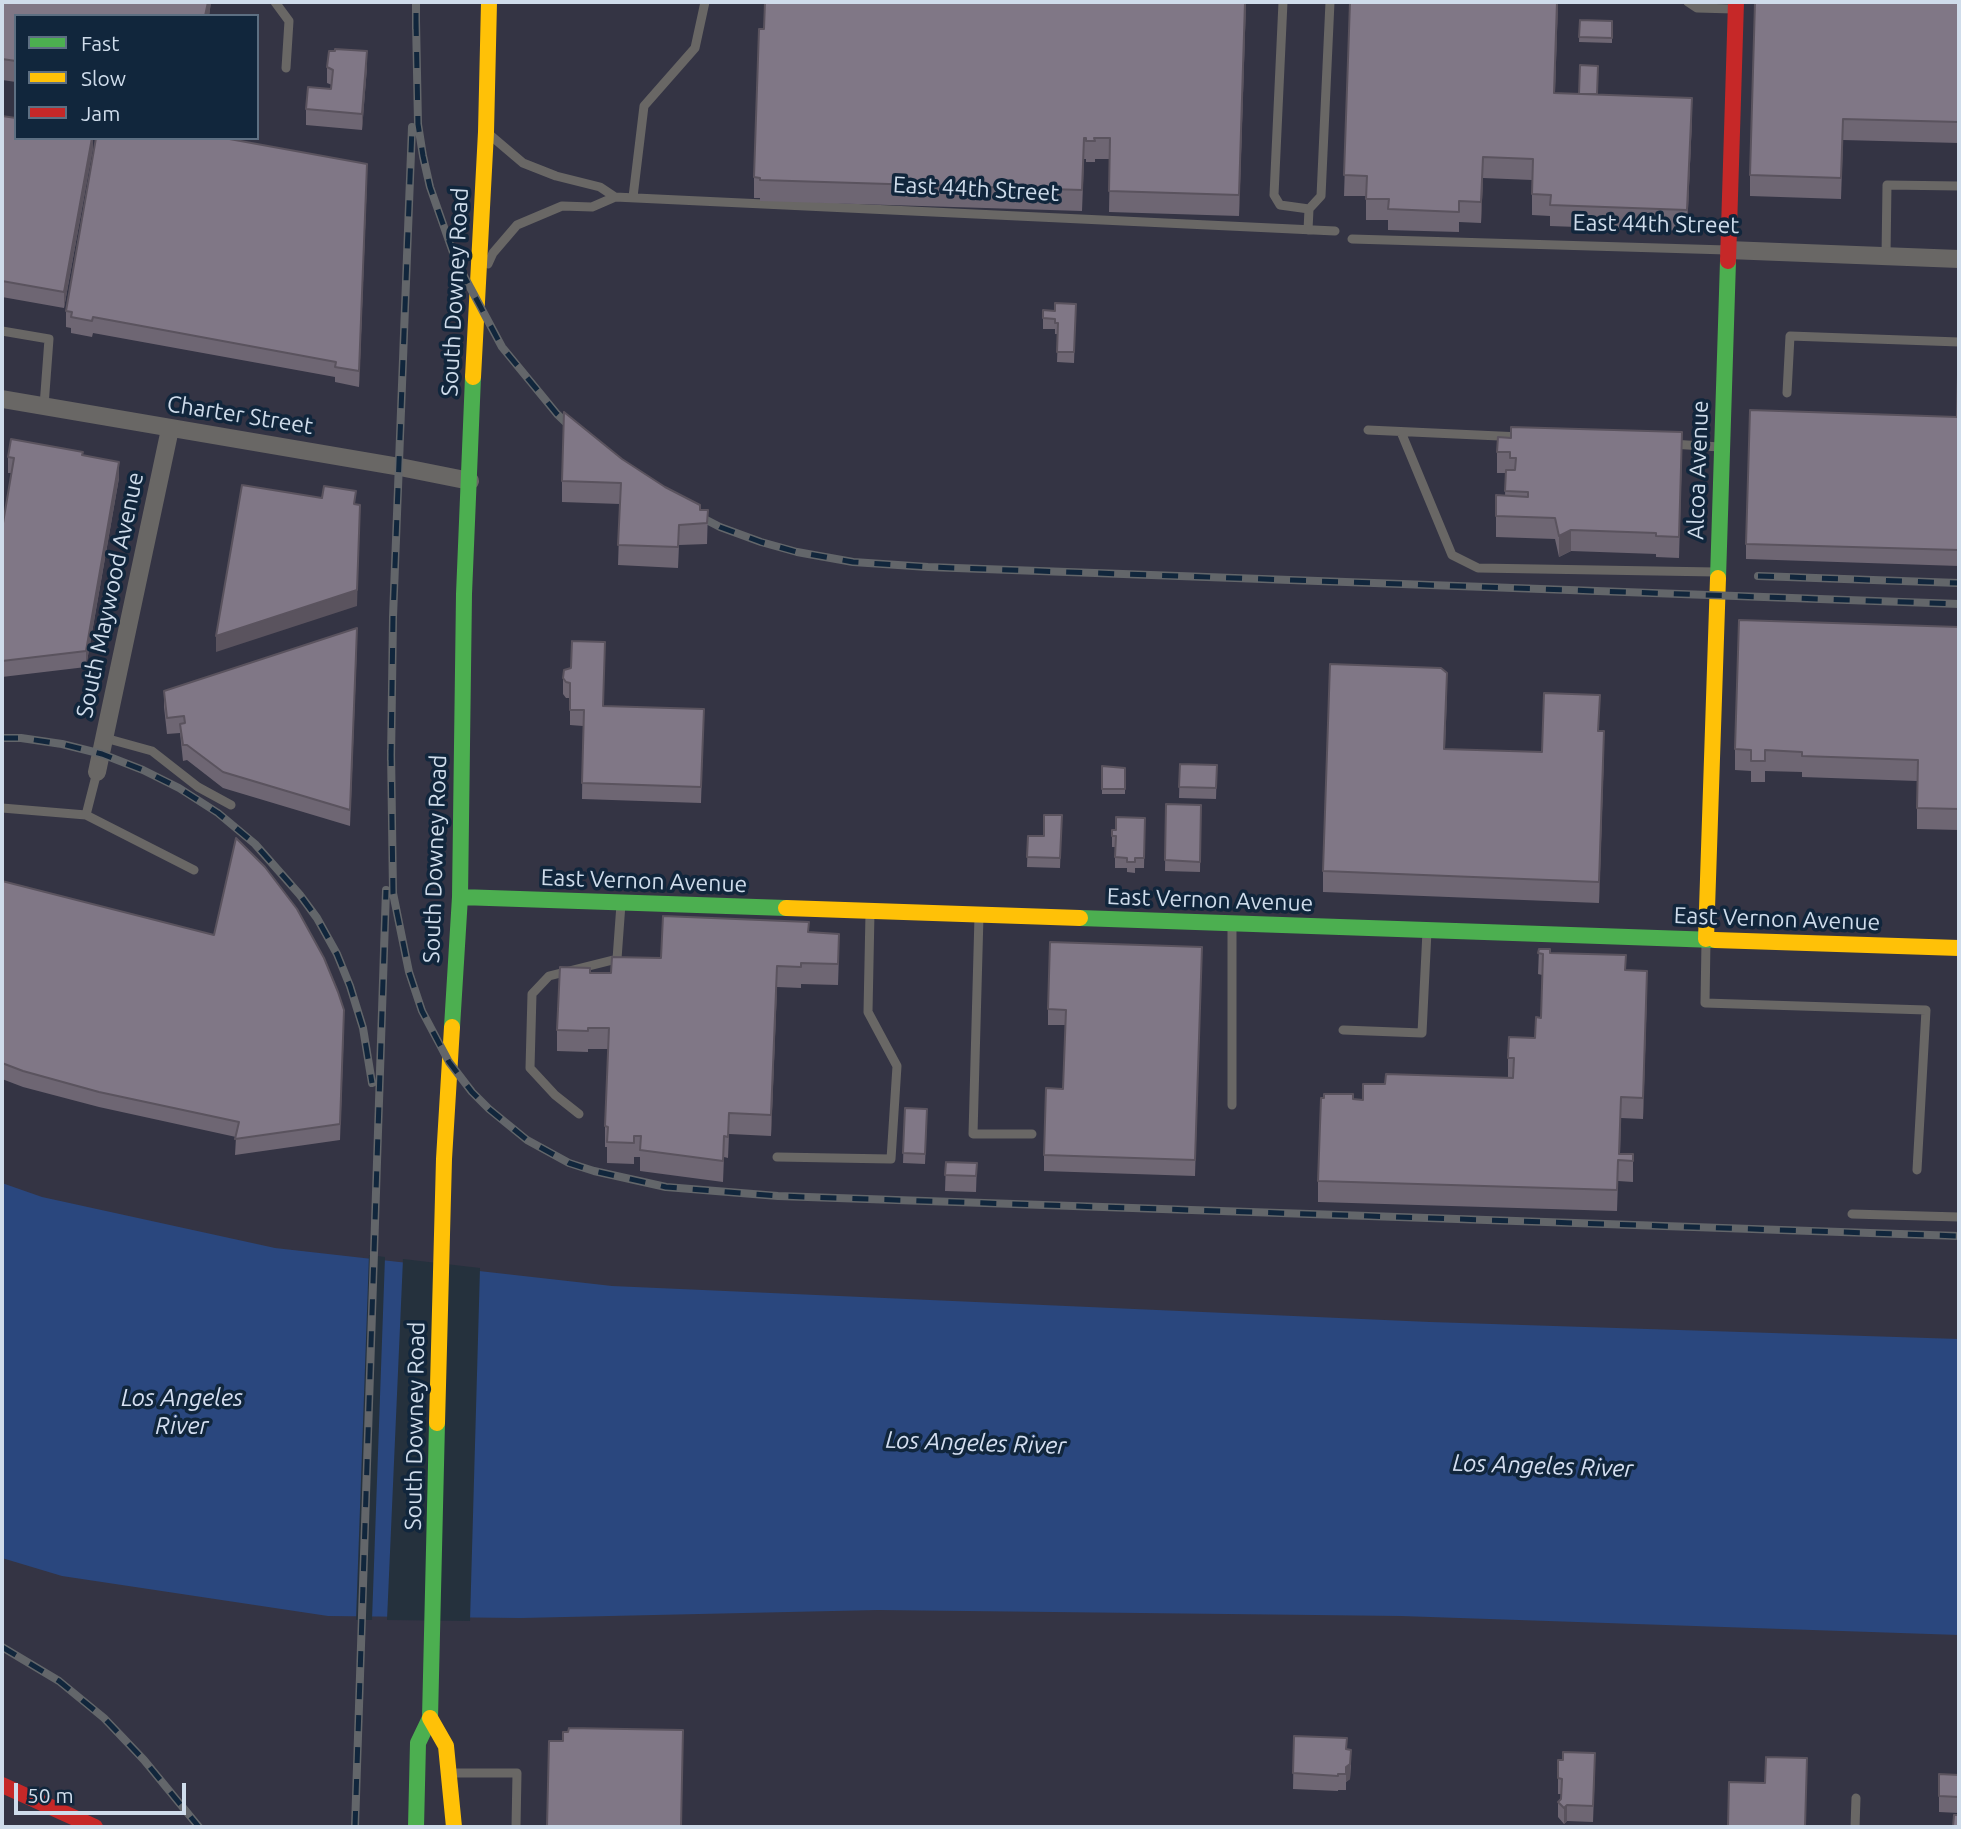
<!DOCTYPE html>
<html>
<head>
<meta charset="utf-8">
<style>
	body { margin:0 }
	#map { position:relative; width:1961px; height:1829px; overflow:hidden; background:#25313d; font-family:Ubuntu,sans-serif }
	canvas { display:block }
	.frame { position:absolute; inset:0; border:4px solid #cfdceb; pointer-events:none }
	.legend { position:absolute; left:14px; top:14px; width:245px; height:126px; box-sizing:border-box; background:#11263c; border:2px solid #5d6f82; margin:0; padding:9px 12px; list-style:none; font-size:21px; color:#cfdceb }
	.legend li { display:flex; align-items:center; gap:14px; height:35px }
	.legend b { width:35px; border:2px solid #5d6f82 }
	.scale { position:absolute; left:14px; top:1783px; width:172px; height:32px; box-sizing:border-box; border:4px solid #cfdceb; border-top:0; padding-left:9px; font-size:21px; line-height:24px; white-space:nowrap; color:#cfdceb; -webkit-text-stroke:5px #11263c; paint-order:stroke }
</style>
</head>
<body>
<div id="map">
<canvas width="1961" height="1829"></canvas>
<div class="frame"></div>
<ul class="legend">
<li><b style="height:9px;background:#4caf50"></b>Fast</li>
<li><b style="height:9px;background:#ffc107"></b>Slow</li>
<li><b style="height:9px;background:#c62828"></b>Jam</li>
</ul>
<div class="scale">50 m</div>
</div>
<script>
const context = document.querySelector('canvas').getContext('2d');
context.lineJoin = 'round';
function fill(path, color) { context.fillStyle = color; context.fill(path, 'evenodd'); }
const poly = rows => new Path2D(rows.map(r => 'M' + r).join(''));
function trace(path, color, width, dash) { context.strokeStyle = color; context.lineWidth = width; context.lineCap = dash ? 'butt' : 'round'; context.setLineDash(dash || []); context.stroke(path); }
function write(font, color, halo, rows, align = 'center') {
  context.font = font + ' Ubuntu,sans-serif'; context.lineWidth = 7; context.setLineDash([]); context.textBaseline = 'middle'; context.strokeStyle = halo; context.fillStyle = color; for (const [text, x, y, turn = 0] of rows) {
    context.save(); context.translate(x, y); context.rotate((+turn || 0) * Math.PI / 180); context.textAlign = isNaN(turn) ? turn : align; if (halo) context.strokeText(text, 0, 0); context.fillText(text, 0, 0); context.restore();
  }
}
fill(poly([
	[2,2,1959,2,1959,1827,2,1827],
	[16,16,257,16,257,138,16,138]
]), '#343444');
fill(poly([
	[2,1183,42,1197,275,1248,612,1286,1430,1322,1959,1339,1959,1635,1401,1616,878,1610,521,1618,328,1616,62,1576,2,1558]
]), '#2a477e');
fill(poly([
	[369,1255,385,1257,372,1620,356,1620],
	[403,1259,480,1268,470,1621,387,1620]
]), '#25313d');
trace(poly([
	[275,2,289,21,286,68],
	[1283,2,1274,195,1280,205,1309,209,1321,196,1330,2],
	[1688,2,1697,8,1734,9],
	[490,135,523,163,556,176,600,187,615,197],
	[633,197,644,106,695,48,705,2],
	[1308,230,1309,209],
	[1352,239,1727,250],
	[1886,256,1887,185,1959,186],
	[488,264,493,253,517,225,562,206,592,207,615,197,1335,231],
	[2,331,49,339,44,406],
	[1787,393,1790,336,1959,342],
	[1368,430,1521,437],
	[1401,432,1452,555,1478,568,1716,572],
	[1671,444,1720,447],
	[105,738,152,751,198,787,231,805],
	[2,808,86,815,97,772],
	[86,815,194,870],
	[979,916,973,1134,1032,1134],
	[1232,925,1232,1105],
	[1706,941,1705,1003,1926,1010,1917,1170],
	[1343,1030,1422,1033,1427,931],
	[579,1114,555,1095,530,1068,532,994,549,976,617,959,621,904],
	[777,1157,891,1159,897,1066,868,1012,870,913],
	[1852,1214,1959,1217],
	[450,1773,517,1773,516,1827],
	[1855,1827,1856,1798]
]), '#696765', 9);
trace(poly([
	[1728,250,1959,259],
	[2,399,400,467,470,481],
	[97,772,170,429]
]), '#696765', 18);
trace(poly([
	[1718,578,1728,261],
	[460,897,786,908],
	[1080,918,1715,940],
	[452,1027,460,897,464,594,473,377],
	[416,1827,418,1743,430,1718,437,1423]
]), '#4caf50', 16);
trace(poly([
	[473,377,486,132,489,2],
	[786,908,1080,918],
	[1706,939,1718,578],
	[1715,940,1959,948],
	[437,1423,444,1159,452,1027],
	[430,1718,446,1746,454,1827]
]), '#ffc107', 16);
trace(poly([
	[1728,261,1736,2],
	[2,1785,95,1827]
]), '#c62828', 16);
const rail = poly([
	[416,20,418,124,423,156,430,187,456,261,502,347,557,414,579,435],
	[416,29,416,2],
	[691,512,720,527,761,542,797,552,853,562,928,567,1959,604],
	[1758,576,1959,583],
	[2,738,21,738,62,744,102,754,143,770,179,788,218,813,255,844,300,895,317,918,337,954,350,986,363,1028,372,1083],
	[391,750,393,893,409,972,422,1011,449,1062,472,1092,489,1109,527,1140,569,1163,594,1171,666,1187,778,1196,1959,1236],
	[391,760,393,617,412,127],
	[2,1647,59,1681,104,1718,144,1760,199,1827],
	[355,1827,386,890]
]);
trace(rail, '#63666a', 8);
trace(rail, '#11263c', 5, [16]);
fill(poly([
	[2,2,211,2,209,16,16,16,16,82,2,80],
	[765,2,1246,2,1239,216,1109,212,1110,159,1095,159,1095,162,1086,162,1086,159,1084,159,1082,211,760,201,760,198,754,198,754,177,764,29],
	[1350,2,1558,2,1555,93,1597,94,1692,119,1687,231,1550,226,1550,216,1532,215,1532,180,1483,178,1481,223,1459,222,1459,232,1388,230,1388,220,1366,220,1366,196,1344,196],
	[1959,2,1959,143,1843,140,1841,199,1750,196,1750,175],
	[1580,20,1612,21,1612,43,1579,42],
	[327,67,367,67,362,130,306,125,306,109,331,89,332,85,327,83],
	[2,116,93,138,93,148,64,308,2,297],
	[367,179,359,387,335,382,335,377,93,333,92,337,71,333,71,328,66,327,66,311],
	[1076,304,1074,363,1057,362,1058,334,1055,334,1055,329,1043,329,1043,310,1055,311],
	[1959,374,1959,566,1746,559,1746,544,1957,417],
	[1497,452,1682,453,1679,558,1656,557,1656,554,1571,551,1559,557,1555,539,1496,537,1496,516,1505,496,1506,473,1497,473],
	[83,455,119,478,86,667,2,677,2,529,12,473,8,473,8,457],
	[622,459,700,510,708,510,707,544,679,545,678,568,618,565,620,504,562,502,562,481],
	[1959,627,1959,830,1917,829,1917,781,1802,777,1802,772,1765,771,1765,782,1751,782,1751,771,1735,770,1735,749],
	[357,644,350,826,223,788,187,760,183,761,180,733,167,734,164,707,164,691],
	[571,668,604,706,704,709,701,803,582,799,583,726,570,725,570,698,566,698,563,694,563,678],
	[1447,694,1445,749,1542,752,1599,731,1604,752,1599,903,1323,892,1323,871],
	[1180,764,1217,765,1216,799,1179,798],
	[1102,766,1125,768,1125,794,1102,794],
	[1166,804,1201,805,1200,872,1165,871],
	[1062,815,1060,868,1027,867,1028,836,1044,836],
	[1145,818,1144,868,1135,868,1135,873,1127,872,1127,868,1115,868,1115,847,1112,847,1112,830,1116,830],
	[2,881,344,1026,340,1140,235,1155,236,1137,99,1107,23,1087,2,1079],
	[809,932,839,954,838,985,801,984,801,988,777,987,771,1136,729,1134,728,1158,724,1157,723,1182,640,1171,640,1157,634,1157,634,1164,607,1163,607,1147,605,1147,605,1126,608,1049,588,1049,588,1052,557,1051,557,1030,590,973,611,973,661,958],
	[1202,947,1195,1176,1044,1171,1044,1155,1063,1089,1066,1025,1048,1025,1048,1009],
	[1539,949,1550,953,1626,970,1647,992,1643,1119,1621,1118,1620,1154,1633,1154,1633,1182,1618,1181,1617,1211,1318,1202,1318,1181,1353,1099,1363,1100,1385,1084,1508,1078,1508,1058,1535,1038,1541,1018,1542,975,1538,974],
	[905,1108,927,1119,925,1164,903,1163],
	[946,1162,977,1163,976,1192,945,1191],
	[1294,1736,1347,1749,1351,1765,1350,1779,1346,1782,1346,1790,1338,1790,1338,1791,1293,1789],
	[1558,1760,1595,1769,1593,1822,1567,1821,1564,1824,1558,1817,1558,1802,1561,1799,1562,1794,1558,1794],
	[1939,1774,1959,1775,1959,1813,1939,1812]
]), '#6e6673');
fill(poly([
	[208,2,211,2,209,16,205,16],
	[1245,2,1246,2,1239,216,1239,195],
	[1557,2,1558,2,1554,114,1554,93],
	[367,51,367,67,362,130,362,114],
	[1692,98,1692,119,1687,231,1687,210],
	[92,138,93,138,93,148,64,308,64,292],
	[1483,157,1483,178,1481,223,1481,202],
	[367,164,367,179,359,387,359,371],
	[119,462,119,478,86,667,86,651],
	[360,505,357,606,216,652,216,636],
	[1571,530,1571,551,1559,557,1559,536],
	[1604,731,1604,752,1599,903,1599,882],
	[777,966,777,987,771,1136,771,1115],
	[1647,971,1647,992,1643,1119,1643,1098],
	[1351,1750,1350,1779,1346,1782,1346,1767],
	[1567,1805,1567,1821,1564,1824,1564,1808]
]), '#5a535e');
const building = poly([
	[2,2,208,2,205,16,16,16,16,61,2,59,2,2],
	[765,2,1245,2,1239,195,1109,191,1110,138,1094,138,1095,141,1086,141,1086,138,1084,138,1082,190,760,180,760,178,754,177,759,29,764,29,765,2],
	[1350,2,1557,2,1554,93,1692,98,1687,210,1550,205,1551,195,1532,194,1533,159,1483,157,1481,202,1459,201,1459,212,1388,209,1389,199,1366,199,1367,176,1344,175,1350,2],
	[1755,2,1959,2,1959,122,1843,119,1841,178,1750,175,1755,2],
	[1580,20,1612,21,1612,38,1579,37,1580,20],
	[335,49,367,51,362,114,306,109,308,87,331,89,333,70,327,67,329,51,335,51,335,49],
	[1580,65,1598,66,1597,94,1579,94,1580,65],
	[2,116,16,118,16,138,92,138,64,292,2,281,2,116],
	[96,138,224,138,367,164,359,371,335,367,336,362,93,317,92,321,71,317,72,312,66,311,96,138],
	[1055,303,1076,304,1074,352,1057,352,1058,323,1055,323,1055,319,1043,318,1043,310,1055,311,1055,303],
	[1958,374,1959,550,1746,544,1750,410,1957,417,1958,374],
	[564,412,622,459,665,487,700,505,700,510,708,510,707,523,679,525,678,547,618,545,621,483,562,481,564,412],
	[1511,427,1682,432,1679,537,1656,536,1656,533,1571,530,1559,536,1555,518,1496,516,1496,495,1528,497,1528,492,1505,491,1506,470,1515,470,1516,458,1510,458,1510,452,1497,452,1498,437,1511,438,1511,427],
	[11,439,83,452,82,455,119,462,86,651,2,661,2,529,14,458,8,457,11,439],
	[242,485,322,498,324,486,356,491,354,504,360,505,357,590,216,636,242,485],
	[1739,620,1959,627,1959,809,1917,808,1918,760,1802,756,1802,752,1765,750,1765,761,1751,761,1751,750,1735,749,1739,620],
	[357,628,350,810,223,772,187,745,183,745,180,724,185,723,184,716,167,718,164,691,357,628],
	[572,641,605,642,603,706,704,709,701,787,582,783,584,710,570,710,570,683,566,682,563,678,564,670,571,668,572,641],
	[1330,664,1441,668,1447,673,1444,749,1542,752,1544,693,1600,695,1598,731,1604,731,1599,882,1323,871,1330,664],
	[1180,764,1217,765,1216,788,1179,787,1180,764],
	[1102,766,1125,768,1125,789,1102,789,1102,766],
	[1166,804,1201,805,1200,862,1165,860,1166,804],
	[1044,815,1062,815,1060,858,1027,857,1028,836,1044,836,1044,815],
	[1116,817,1145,818,1144,858,1135,858,1135,862,1127,862,1127,858,1115,857,1116,836,1112,836,1112,830,1116,830,1116,817],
	[236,838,265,867,297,909,324,958,338,992,344,1010,340,1124,235,1139,239,1122,99,1092,23,1071,2,1063,2,881,214,935,236,838],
	[663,916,809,922,808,932,839,934,838,964,801,963,801,967,777,966,771,1115,729,1113,728,1137,724,1136,723,1161,640,1150,641,1136,634,1136,634,1143,607,1142,608,1127,605,1126,609,1028,588,1028,588,1031,557,1030,560,967,590,968,590,973,611,973,612,957,661,958,663,916],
	[1050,942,1202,947,1195,1160,1044,1155,1046,1088,1063,1089,1066,1010,1048,1009,1050,942],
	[1539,949,1550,949,1550,953,1626,955,1625,970,1647,971,1643,1098,1621,1097,1619,1154,1633,1154,1633,1161,1618,1160,1617,1190,1318,1181,1321,1098,1324,1098,1324,1094,1353,1094,1353,1099,1363,1100,1363,1084,1385,1084,1386,1074,1513,1078,1514,1058,1508,1058,1509,1037,1535,1038,1536,1017,1541,1018,1543,954,1538,953,1539,949],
	[905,1108,927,1109,925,1154,903,1153,905,1108],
	[946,1162,977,1163,976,1176,945,1175,946,1162],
	[569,1728,683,1730,681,1827,547,1827,549,1741,563,1741,563,1732,568,1732,569,1728],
	[1294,1736,1347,1738,1346,1749,1351,1750,1350,1764,1346,1767,1346,1774,1338,1774,1338,1776,1293,1773,1294,1736],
	[1563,1752,1595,1753,1593,1806,1567,1805,1564,1808,1558,1802,1561,1799,1562,1779,1558,1778,1558,1760,1563,1760,1563,1752],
	[1766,1757,1807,1758,1805,1827,1728,1827,1729,1782,1765,1783,1766,1757],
	[1939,1774,1959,1775,1959,1797,1939,1796,1939,1774],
	[1954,1815,1959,1815,1959,1827,1953,1827,1954,1815]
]);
fill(building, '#807786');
trace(building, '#5a535e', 2);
write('23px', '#cfdceb', '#11263c', [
	["East 44th Street",976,189,3],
	["East 44th Street",1656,224,1],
	["South Downey Road",455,292,-87],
	["Charter Street",240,415,9],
	["Alcoa Avenue",1698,470,-88],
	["South Maywood Avenue",110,595,-78],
	["South Downey Road",435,859,-88],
	["East Vernon Avenue",644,881,2],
	["East Vernon Avenue",1210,900,2],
	["East Vernon Avenue",1777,919,2],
	["South Downey Road",415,1426,-89]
]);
write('italic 24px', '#d5dff1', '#11263c', [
	["Los Angeles",182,1398],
	["River",182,1426],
	["Los Angeles River",976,1443,2],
	["Los Angeles River",1543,1466,2]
]);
</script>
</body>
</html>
